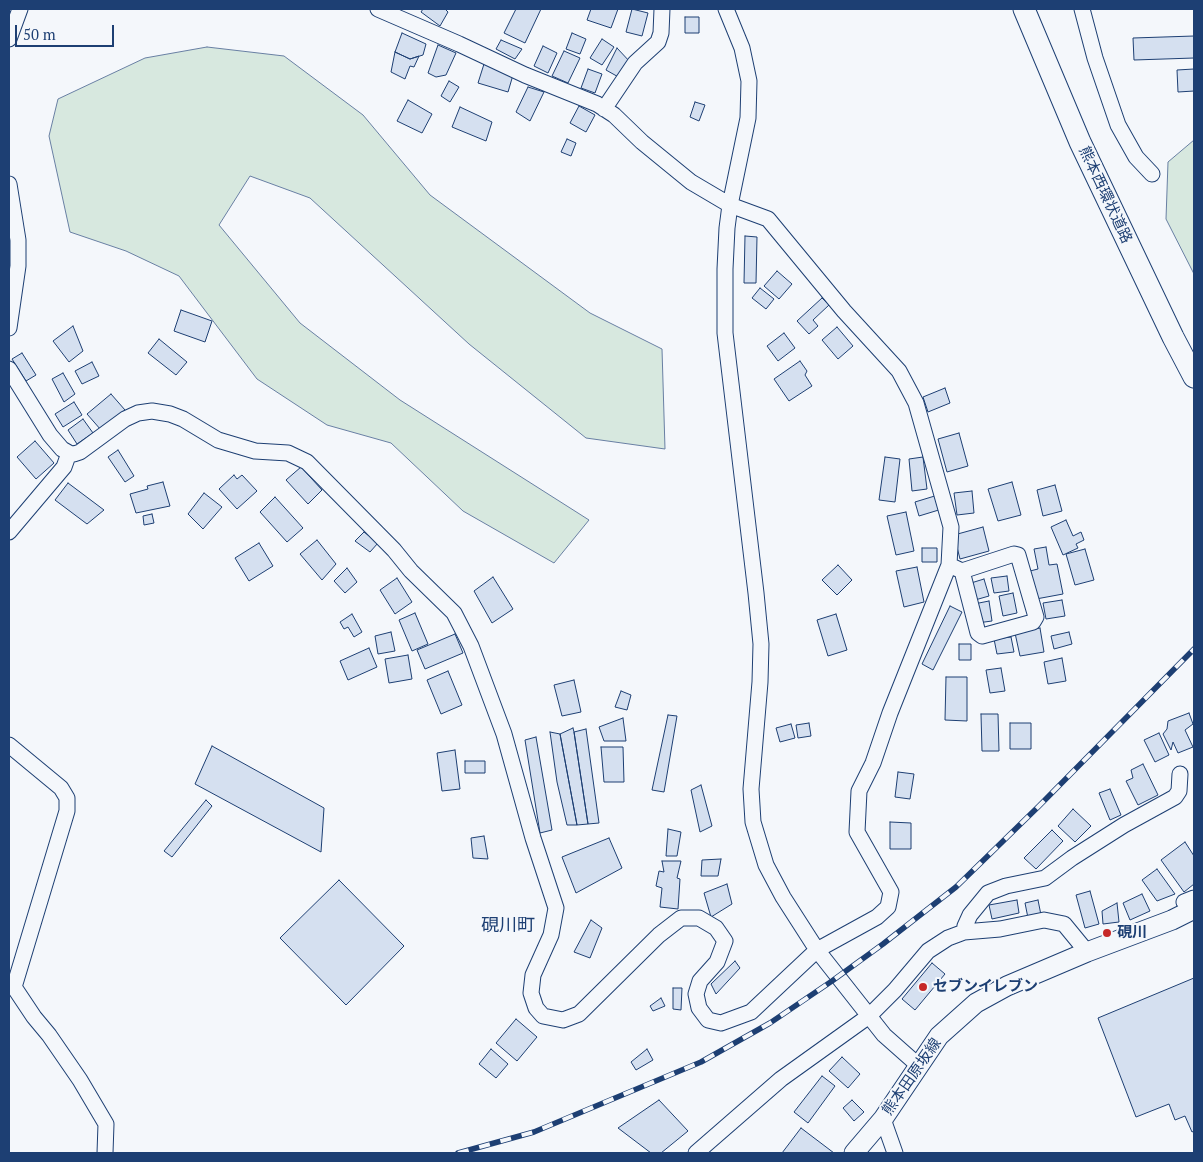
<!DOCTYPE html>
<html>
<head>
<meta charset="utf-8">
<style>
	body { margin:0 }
	#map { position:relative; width:1203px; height:1162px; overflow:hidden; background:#f4f7fb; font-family:"PT Serif",serif }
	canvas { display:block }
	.frame { position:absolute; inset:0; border:10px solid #1d3f73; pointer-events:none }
	.scale { position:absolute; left:15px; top:25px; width:99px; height:22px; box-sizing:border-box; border:2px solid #1d3f73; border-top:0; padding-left:6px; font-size:15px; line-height:18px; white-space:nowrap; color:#1d3f73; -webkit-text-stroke:4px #f4f7fb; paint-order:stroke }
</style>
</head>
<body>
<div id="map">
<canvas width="1203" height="1162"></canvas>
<div class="frame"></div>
<div class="scale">50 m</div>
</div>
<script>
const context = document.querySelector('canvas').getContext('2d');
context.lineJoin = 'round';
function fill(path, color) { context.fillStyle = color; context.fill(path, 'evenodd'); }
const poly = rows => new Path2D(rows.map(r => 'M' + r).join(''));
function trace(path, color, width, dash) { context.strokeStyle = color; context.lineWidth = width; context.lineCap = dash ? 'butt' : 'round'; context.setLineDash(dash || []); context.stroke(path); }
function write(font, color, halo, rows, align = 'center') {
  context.font = font + ' "PT Serif","Noto Sans JP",serif'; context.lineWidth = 4; context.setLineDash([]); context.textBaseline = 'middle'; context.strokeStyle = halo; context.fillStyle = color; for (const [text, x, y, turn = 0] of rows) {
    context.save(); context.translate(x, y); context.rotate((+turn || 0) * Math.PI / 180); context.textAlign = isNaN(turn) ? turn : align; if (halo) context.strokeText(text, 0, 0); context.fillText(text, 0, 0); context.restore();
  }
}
const green = poly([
	[207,47,284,56,363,115,430,195,590,313,662,349,665,449,586,438,469,344,310,198,250,176,219,225,300,323,400,400,589,520,554,563,463,511,391,443,327,425,257,379,179,276,126,251,70,232,49,136,58,99,145,58,207,47],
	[1194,140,1194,274,1166,219,1168,162,1194,140]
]);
fill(green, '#d7e8df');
trace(green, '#687fa3', 1);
const building = poly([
	[423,9,445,9,448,12,440,26,421,12,423,9],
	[516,9,541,9,525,43,504,33,516,9],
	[591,9,618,9,611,28,587,20,591,9],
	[632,9,648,13,642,36,626,32,632,9],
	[685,17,699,17,699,33,685,33,685,17],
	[402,33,426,44,423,55,410,59,395,52,402,33],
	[572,33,586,39,580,54,566,49,572,33],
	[1194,36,1194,58,1134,60,1133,38,1194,36],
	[602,39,614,47,602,65,590,58,602,39],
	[501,40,522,49,515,59,496,49,501,40],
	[438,45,456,53,446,75,436,77,428,73,438,45],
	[543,46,557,53,548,73,534,66,543,46],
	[617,48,631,63,622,79,606,70,617,48],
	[564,51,580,58,568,83,552,76,564,51],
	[395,52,410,59,419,56,414,67,410,66,405,79,391,72,395,52],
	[484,64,513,75,508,92,478,83,484,64],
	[588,69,602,74,595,93,581,88,588,69],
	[1194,69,1194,91,1178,92,1177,70,1194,69],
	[449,81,459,87,450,102,441,96,449,81],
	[528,87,544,92,530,121,516,112,528,87],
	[408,100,432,114,422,133,397,121,408,100],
	[695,102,705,105,699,121,690,117,695,102],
	[579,106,595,115,586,132,570,123,579,106],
	[460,107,492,122,486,141,452,127,460,107],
	[567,139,576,143,571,156,561,152,567,139],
	[745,236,757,237,756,283,744,283,745,236],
	[777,271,792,284,779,299,764,286,777,271],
	[760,288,774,299,766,309,752,298,760,288],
	[822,298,829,305,813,320,818,326,809,334,797,321,822,298],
	[181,310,212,321,205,342,174,331,181,310],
	[73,326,83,351,69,362,53,341,73,326],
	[837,327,853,346,838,359,822,340,837,327],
	[784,333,795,348,778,361,767,346,784,333],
	[159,339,187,362,176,375,148,353,159,339],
	[22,353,36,375,26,381,12,359,22,353],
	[800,361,807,371,805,375,812,386,789,401,774,379,800,361],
	[92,362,99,376,82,384,75,371,92,362],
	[63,373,75,394,64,402,52,379,63,373],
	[945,388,950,403,928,412,923,397,945,388],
	[111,394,125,410,101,430,87,414,111,394],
	[74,402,82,415,63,427,55,414,74,402],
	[83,419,93,433,77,444,68,430,83,419],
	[959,433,968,466,947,472,938,439,959,433],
	[35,441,54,463,36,479,17,457,35,441],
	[118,450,134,476,125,482,108,457,118,450],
	[885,457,900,459,895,502,879,500,885,457],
	[923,457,927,489,912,491,909,459,923,457],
	[301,467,322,490,308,504,286,480,301,467],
	[234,475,237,479,242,475,257,491,237,509,219,489,234,475],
	[163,482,170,506,136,513,130,494,148,489,147,486,163,482],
	[1012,482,1021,515,998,521,988,489,1012,482],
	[68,483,104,510,87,524,55,500,68,483],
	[1055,485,1062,511,1043,516,1037,490,1055,485],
	[972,491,974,513,957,515,954,493,972,491],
	[204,493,222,507,203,529,188,514,204,493],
	[938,495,942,509,919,516,915,502,938,495],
	[275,497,303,528,287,542,260,512,275,497],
	[906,512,914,551,896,555,887,516,906,512],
	[152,514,154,523,144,525,143,516,152,514],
	[1066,520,1073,536,1081,532,1084,540,1076,544,1078,548,1063,555,1051,527,1066,520],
	[983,527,989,551,960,559,954,535,983,527],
	[364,532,378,543,370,552,355,541,364,532],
	[317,540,336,564,322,580,300,554,317,540],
	[259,543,273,566,249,581,235,558,259,543],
	[1046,547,1049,565,1057,564,1063,594,1036,599,1030,571,1038,569,1034,549,1046,547],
	[922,548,937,548,937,562,922,562,922,548],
	[1085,549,1094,580,1075,585,1066,554,1085,549],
	[838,565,852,580,837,595,822,580,838,565],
	[917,567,924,602,904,607,896,571,917,567],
	[347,568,357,582,345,593,334,581,347,568],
	[1007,576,1009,591,994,593,991,578,1007,576],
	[493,577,513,609,492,623,474,591,493,577],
	[397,578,412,602,395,614,380,590,397,578],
	[984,579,989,596,975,600,971,583,984,579],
	[1013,593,1017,613,1003,616,999,596,1013,593],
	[1062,600,1065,616,1046,619,1043,603,1062,600],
	[989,601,992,621,977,623,974,604,989,601],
	[950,606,962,612,933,670,922,664,950,606],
	[415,613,428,644,412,651,399,620,415,613],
	[352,614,362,632,354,637,348,627,344,629,340,622,352,614],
	[836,614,847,650,828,656,817,620,836,614],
	[1040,628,1044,652,1020,656,1015,633,1040,628],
	[391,632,395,651,378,654,375,636,391,632],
	[1069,632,1072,644,1054,649,1051,636,1069,632],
	[455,634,463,653,425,669,417,650,455,634],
	[1011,637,1014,652,997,654,994,639,1011,637],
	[959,644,971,644,971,660,959,660,959,644],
	[369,648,377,667,348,680,340,661,369,648],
	[408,655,412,679,389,683,385,659,408,655],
	[1062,658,1066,681,1048,684,1044,662,1062,658],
	[1001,668,1005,691,990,693,986,670,1001,668],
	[448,671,462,705,441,714,427,680,448,671],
	[946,677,967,677,967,721,945,720,946,677],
	[574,680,581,712,562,716,554,685,574,680],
	[621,691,631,695,627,710,615,707,621,691],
	[1189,713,1193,724,1185,730,1193,747,1178,753,1173,742,1171,750,1163,734,1167,729,1168,721,1189,713],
	[981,714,998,714,999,751,982,751,981,714],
	[668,715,677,716,664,792,652,790,668,715],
	[623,718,626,741,604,741,599,727,623,718],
	[809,723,811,736,798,738,796,725,809,723],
	[1010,723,1031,723,1031,749,1010,749,1010,723],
	[791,724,795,738,780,742,776,728,791,724],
	[573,728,574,732,588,824,577,825,560,734,573,728],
	[586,729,599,823,588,824,574,732,586,729],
	[550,732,560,734,577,825,567,825,557,782,550,732],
	[1159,733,1169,755,1155,762,1144,740,1159,733],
	[536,737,552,830,540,833,525,740,536,737],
	[212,746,324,808,321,852,195,784,212,746],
	[601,747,623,747,624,782,604,782,601,747],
	[455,750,460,789,442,791,437,753,455,750],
	[465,761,485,761,485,773,465,773,465,761],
	[1143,764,1158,795,1138,805,1126,781,1133,778,1131,770,1143,764],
	[898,772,914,774,910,799,895,797,898,772],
	[701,785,712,826,700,832,691,790,701,785],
	[1110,789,1121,815,1110,820,1099,793,1110,789],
	[206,800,212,806,172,857,164,851,206,800],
	[1073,809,1091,826,1075,842,1058,826,1073,809],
	[890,822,911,823,911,849,890,849,890,822],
	[668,829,681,832,677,856,666,856,668,829],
	[1052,830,1063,841,1036,869,1024,858,1052,830],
	[484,836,488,859,473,858,471,838,484,836],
	[609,838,622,868,576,893,562,857,609,838],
	[1185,842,1194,856,1194,884,1184,892,1161,860,1185,842],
	[721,859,718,876,701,876,702,860,721,859],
	[662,861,681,861,677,878,680,879,678,909,660,907,662,888,656,886,659,871,664,872,662,861],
	[1157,869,1175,894,1157,901,1142,880,1157,869],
	[339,880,404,946,346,1005,280,938,339,880],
	[727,884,732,904,711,917,704,893,727,884],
	[1090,891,1099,924,1085,928,1076,895,1090,891],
	[1142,894,1150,911,1130,920,1123,903,1142,894],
	[1017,900,1019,913,992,919,989,905,1017,900],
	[1038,900,1041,915,1028,918,1025,903,1038,900],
	[1117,903,1119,922,1103,924,1102,911,1117,903],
	[591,920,602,928,590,958,574,952,591,920],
	[735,961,740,968,716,994,711,984,735,961],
	[932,963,945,974,915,1010,902,999,932,963],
	[1194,978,1194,1131,1192,1132,1185,1116,1175,1120,1169,1104,1136,1117,1098,1018,1194,978],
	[673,988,682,988,681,1010,673,1009,673,988],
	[661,998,665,1006,653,1011,650,1006,661,998],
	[516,1019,537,1037,517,1061,496,1043,516,1019],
	[491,1049,508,1064,496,1078,479,1064,491,1049],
	[647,1049,653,1060,636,1070,631,1062,647,1049],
	[842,1057,860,1074,848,1088,829,1071,842,1057],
	[822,1076,835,1086,808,1123,794,1112,822,1076],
	[659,1100,688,1131,661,1153,651,1153,618,1128,659,1100],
	[852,1100,864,1112,854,1121,843,1108,852,1100],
	[801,1128,834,1153,782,1153,801,1128]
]);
fill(building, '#d5e0f0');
trace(building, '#1d3f73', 1);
const minor = poly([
	[726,9,742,48,749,81,748,118,730,205,727,228,725,269,725,333,756,593,761,644,760,682,751,789,753,822,766,865,783,897,817,950,884,1035,919,1066],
	[1082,9,1095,58,1118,125,1136,157,1152,174],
	[9,39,20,9],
	[604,109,635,63,658,42,661,33,662,9],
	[9,184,18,240,18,266,9,328],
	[9,369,50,435,62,449,69,453,74,454,80,452,125,419,138,413,152,411,170,414,183,419,218,440,255,451,288,453,307,462,394,550,411,571,454,613,471,646,504,734,533,838,556,908,551,935,533,975,531,993,536,1008,543,1016,563,1020,579,1014,659,935,681,918,699,918,716,928,725,941,717,962,700,981,696,994,699,1008,708,1020,721,1023,751,1012,817,950,877,917,888,907,891,892,857,832,859,791,873,763,890,713,949,565,951,527,916,403,899,371,844,311,768,219,730,205,691,182,642,142,614,115,597,104,525,75,459,44,378,9],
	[9,532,64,467,69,453],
	[949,565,962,571,978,633,982,636,1033,622,1036,617,1018,555,1014,554,962,571],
	[9,745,61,788,67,798,67,811,14,987,34,1017,49,1035,80,1080,106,1124,105,1153],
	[1184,902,1194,898],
	[964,932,965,926,970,915,988,893,1006,886,1045,878,1072,858,1124,825,1175,797,1179,791,1180,774],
	[883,1119,895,1153],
	[696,1153,781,1079,869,1016,895,990,928,951,948,938,964,932,1000,929,1044,920,1064,924,1087,952]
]);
const major = poly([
	[854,1153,883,1119,939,1036,976,1003,1007,986,1087,952,1172,920,1194,909]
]);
const highway = poly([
	[1024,9,1080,142,1173,337,1194,377]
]);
trace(minor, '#1d3f73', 17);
trace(major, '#1d3f73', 21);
trace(highway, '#1d3f73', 23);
trace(minor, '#f4f7fb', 15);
trace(major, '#f4f7fb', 19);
trace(highway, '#f4f7fb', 21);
const rail = poly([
	[458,1153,534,1132,701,1062,770,1023,832,981,883,944,956,887,1039,806,1194,649]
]);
trace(rail, '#1d3f73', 5.5);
trace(rail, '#f4f7fb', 4, [11]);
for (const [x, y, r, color] of [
	[1107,933,5,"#c62828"],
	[923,987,5,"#c62828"]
]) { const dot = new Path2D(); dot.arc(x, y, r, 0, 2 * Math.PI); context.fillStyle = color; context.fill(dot); trace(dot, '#f4f7fb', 2); }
write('15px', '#1d3f73', '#f4f7fb', [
	["熊本西環状道路",1105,195,65],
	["熊本田原坂線",912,1077,-55]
]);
write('bold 15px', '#1d3f73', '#f4f7fb', [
	["硯川",1117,933],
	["セブンイレブン",933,987]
], 'left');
write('18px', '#1d3f73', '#f4f7fb', [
	["硯川町",508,926]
]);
</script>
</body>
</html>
